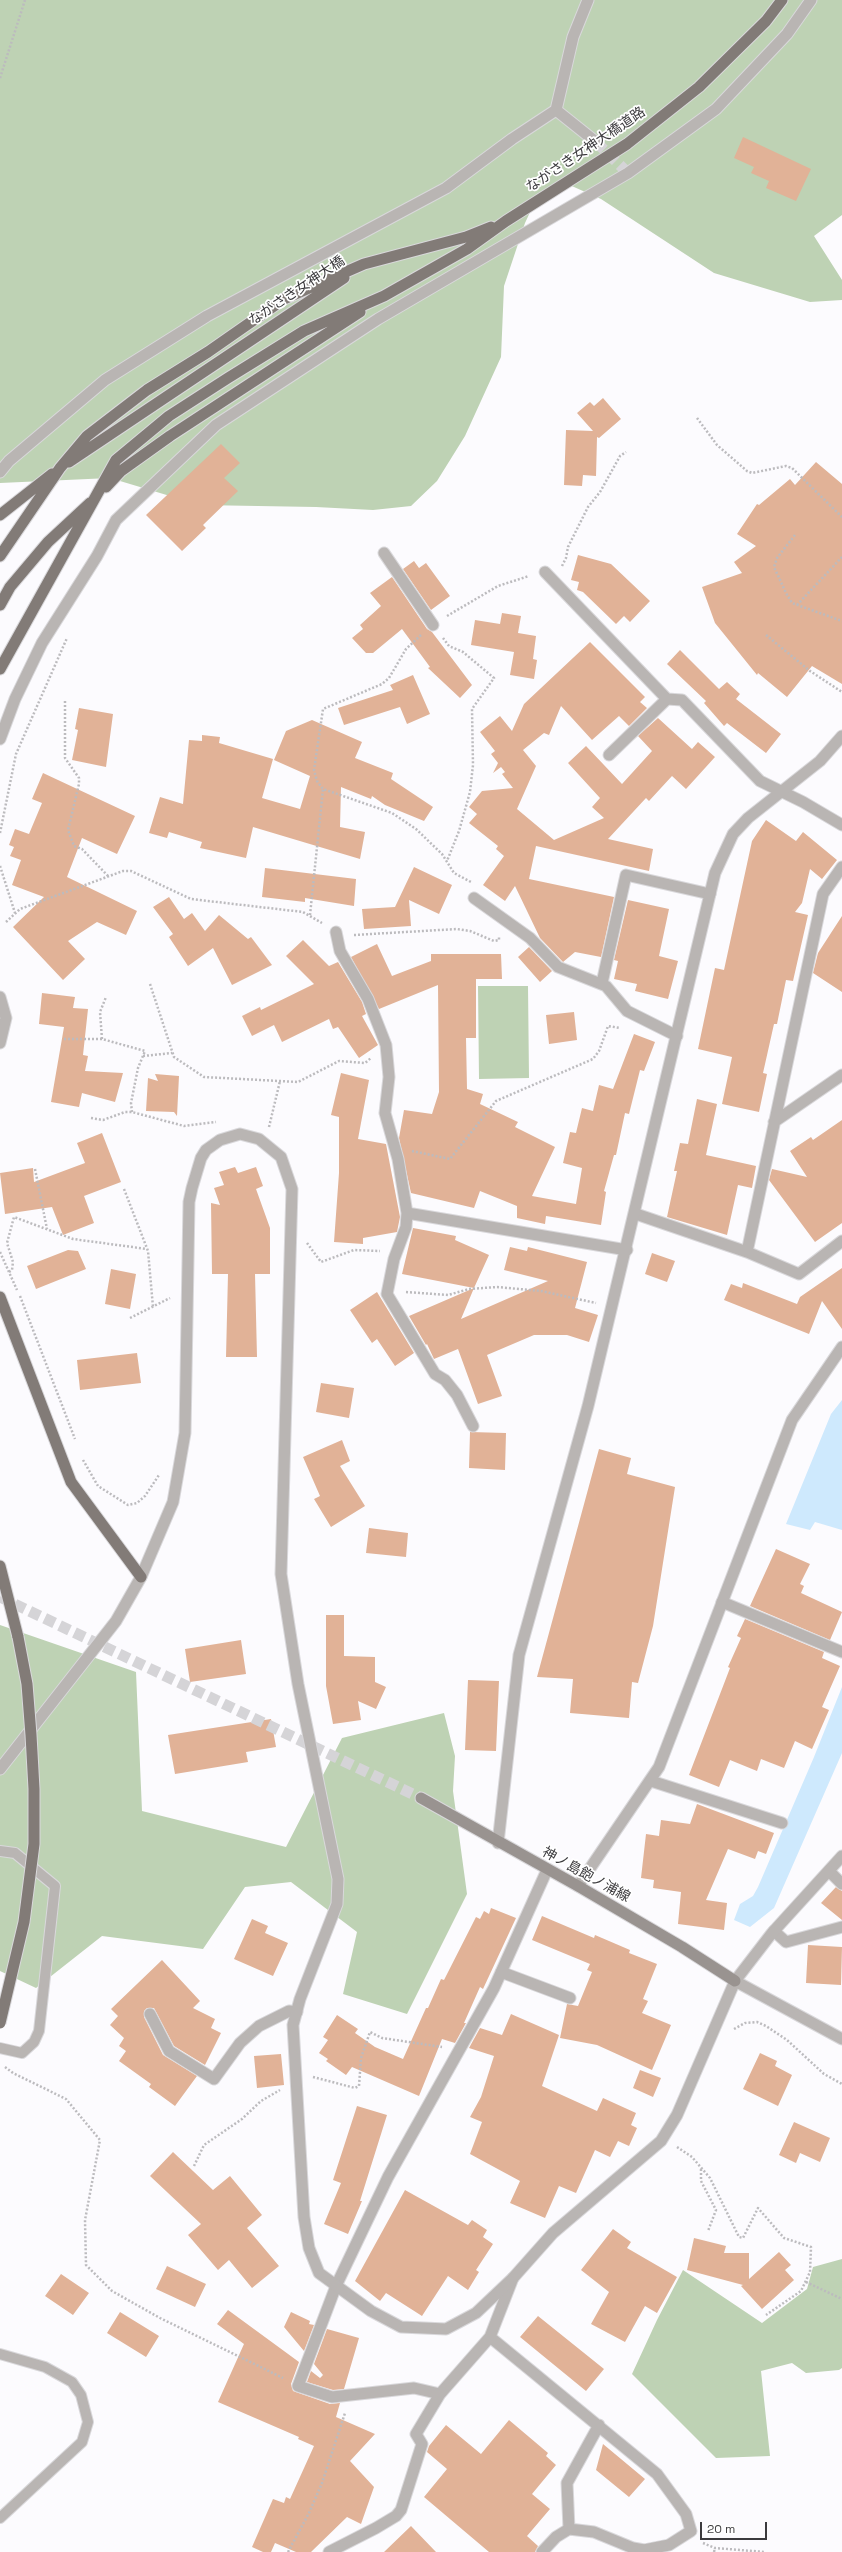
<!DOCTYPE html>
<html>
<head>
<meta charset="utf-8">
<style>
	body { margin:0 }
	#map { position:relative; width:842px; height:2552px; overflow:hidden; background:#fcfbfe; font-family:"Space Grotesk",sans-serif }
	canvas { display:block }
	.scale { position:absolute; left:700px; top:2522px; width:67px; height:18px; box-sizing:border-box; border:2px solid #3b3a3d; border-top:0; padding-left:5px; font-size:12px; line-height:14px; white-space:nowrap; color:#3b3a3d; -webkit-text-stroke:3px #fff; paint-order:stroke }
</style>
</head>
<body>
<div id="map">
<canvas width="842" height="2552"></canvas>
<div class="scale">20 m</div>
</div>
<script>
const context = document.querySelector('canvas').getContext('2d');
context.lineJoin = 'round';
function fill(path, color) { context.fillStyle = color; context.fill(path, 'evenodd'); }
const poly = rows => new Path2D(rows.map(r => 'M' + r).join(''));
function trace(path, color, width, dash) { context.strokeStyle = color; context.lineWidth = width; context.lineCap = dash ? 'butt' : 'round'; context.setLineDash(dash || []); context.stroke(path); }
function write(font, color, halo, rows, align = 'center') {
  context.font = font + ' "Space Grotesk","Noto Sans JP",sans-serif'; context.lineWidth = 3.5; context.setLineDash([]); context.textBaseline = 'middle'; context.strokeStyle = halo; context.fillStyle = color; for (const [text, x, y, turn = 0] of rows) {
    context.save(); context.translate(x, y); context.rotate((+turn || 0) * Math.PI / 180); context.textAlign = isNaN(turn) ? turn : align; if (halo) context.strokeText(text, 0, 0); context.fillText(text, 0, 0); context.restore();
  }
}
fill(poly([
	[0,0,842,0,842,215,814,236,842,280,842,300,810,302,714,273,601,199,565,183,539,193,525,223,504,286,501,357,465,436,437,481,411,506,373,510,316,507,200,505,110,478,0,483],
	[478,986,528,986,529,1078,479,1079],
	[0,1625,136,1672,142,1811,286,1847,342,1738,444,1713,455,1756,453,1791,467,1894,407,2014,343,1994,357,1932,291,1882,245,1887,203,1949,102,1936,36,1988,0,1971],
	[842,2259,842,2368,839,2370,806,2373,792,2363,761,2371,770,2456,716,2458,632,2374,657,2320,683,2270,762,2323,807,2289,813,2267]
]), '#bed2b4');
fill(poly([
	[842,1400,842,1530,815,1522,810,1530,786,1524,831,1414],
	[842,1687,842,1753,774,1908,750,1927,734,1920,740,1904,753,1896,758,1887,814,1757]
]), '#cee9fd');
fill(poly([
	[743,137,811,169,796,201,766,188,769,181,751,173,754,167,734,158],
	[603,398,621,419,599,438,597,437,596,476,583,475,582,486,564,485,566,430,593,431,577,413,590,402,594,406],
	[221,444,240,463,224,478,238,491,203,525,206,528,182,551,146,515],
	[816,462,842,484,842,684,812,666,787,697,758,673,757,675,715,623,702,587,742,573,734,562,756,546,737,534,757,504,759,505,790,479,795,485],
	[578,555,611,564,650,601,630,622,624,616,616,624,583,592,577,590,579,582,571,580],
	[414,561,419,568,426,563,450,596,431,610,403,569],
	[392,577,427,629,432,632,472,685,460,698,428,668,430,667,402,629,373,653,366,653,352,638,363,629,360,625,381,606,370,593],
	[502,613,521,616,518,633,536,636,533,659,537,660,534,679,510,675,514,652,471,645,475,620,500,624],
	[590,642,645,697,640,702,647,708,629,726,619,716,592,740,561,706,549,735,544,733,523,750,536,766,517,809,554,840,604,818,592,807,600,798,568,763,586,746,622,784,652,751,638,736,658,718,692,749,698,742,715,757,686,789,672,776,649,801,646,798,608,839,653,849,649,871,536,846,529,879,614,897,601,957,575,952,563,962,540,938,515,886,505,901,483,885,504,856,496,849,498,846,469,823,477,814,469,807,482,791,513,788,502,774,505,772,501,767,493,773,498,763,491,754,495,751,480,732,500,716,512,731,524,704],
	[680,650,719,689,727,682,740,694,736,699,781,734,766,753,727,723,724,726,704,703,706,701,667,664],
	[413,675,430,714,407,724,400,707,344,725,338,708,393,690,390,685],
	[79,708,113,714,106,767,72,760,78,730,75,729],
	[312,720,362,742,355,758,393,773,391,779,433,807,424,821,385,805,372,796,371,799,341,787,340,827,365,832,360,859,253,827,246,858,200,848,202,842,169,832,167,838,149,833,160,797,183,804,189,740,202,741,202,735,220,737,219,743,273,759,262,798,300,809,310,776,274,760,286,731],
	[43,773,135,816,117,854,82,838,67,877,137,911,126,935,97,922,68,941,85,959,63,980,13,927,44,897,12,885,21,860,10,856,14,847,9,845,15,829,29,834,42,803,32,799],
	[766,820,796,841,803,832,837,860,822,879,810,869,802,903,795,912,808,915,793,981,786,980,777,1024,774,1024,763,1073,767,1074,759,1112,722,1104,732,1057,698,1049,715,968,724,970,752,841],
	[414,867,452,885,439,914,409,900,411,926,364,929,362,909,395,907],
	[265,868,356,879,354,906,305,898,305,902,262,897],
	[169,897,184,919,192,913,205,931,219,915,248,939,251,937,272,965,232,985,213,948,188,966,169,937,173,934,153,907],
	[628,900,669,909,659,956,678,961,668,999,635,991,637,984,614,979,618,961,614,960],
	[842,916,842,992,813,973,818,953],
	[303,940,329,966,338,962,362,1002,366,1014,362,1016,378,1045,359,1058,338,1027,333,1029,329,1019,282,1042,274,1025,252,1036,242,1016,260,1007,261,1010,314,984,286,956],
	[377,944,392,976,431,961,431,954,501,954,502,979,476,979,476,1038,466,1038,467,1089,483,1094,480,1104,518,1122,515,1127,555,1147,532,1196,576,1204,582,1168,563,1163,570,1132,576,1133,582,1108,593,1111,599,1085,613,1089,634,1034,655,1042,644,1071,640,1070,629,1114,625,1113,616,1155,614,1155,604,1191,606,1192,601,1225,546,1216,545,1224,517,1218,517,1206,480,1191,474,1208,411,1193,399,1138,404,1110,432,1114,439,1092,438,985,379,1009,351,957],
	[529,947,552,971,540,982,518,957],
	[42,993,75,997,73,1008,88,1009,83,1055,88,1056,85,1071,123,1073,115,1102,82,1093,79,1107,51,1102,64,1027,39,1024],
	[574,1012,577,1040,549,1044,546,1015],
	[341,1073,369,1080,358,1139,386,1144,400,1217,397,1232,363,1238,363,1244,334,1242,339,1173,339,1117,331,1115],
	[155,1074,179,1076,177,1116,174,1112,146,1111,148,1078,158,1081],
	[697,1099,717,1104,706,1155,756,1166,752,1188,738,1185,727,1235,667,1217,677,1171,674,1171,680,1143,688,1144],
	[842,1120,842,1223,815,1242,769,1180,772,1169,807,1177,790,1151,811,1137,813,1140],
	[102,1133,121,1182,84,1196,94,1223,63,1235,52,1207,5,1214,0,1173,33,1168,34,1182,85,1163,77,1143],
	[235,1167,238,1173,256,1167,263,1186,256,1189,270,1228,270,1274,255,1274,257,1357,226,1357,228,1274,212,1274,211,1203,220,1205,214,1188,224,1185,219,1172],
	[413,1228,456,1236,455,1240,489,1255,474,1288,402,1274],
	[510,1247,527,1251,528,1247,587,1262,575,1308,598,1315,589,1342,567,1335,534,1335,487,1355,502,1396,478,1404,458,1349,434,1359,427,1344,426,1345,409,1316,474,1288,461,1319,548,1281,504,1270],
	[68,1250,78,1251,86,1269,36,1289,27,1266],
	[652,1253,675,1261,667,1282,645,1274],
	[842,1268,842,1329,822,1301,809,1334,724,1300,731,1284,742,1288,743,1283,797,1304,800,1297],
	[111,1269,136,1274,130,1309,105,1304],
	[377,1292,414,1353,395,1366,377,1339,372,1343,350,1310],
	[137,1353,141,1383,80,1390,77,1360],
	[321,1383,354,1388,349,1418,316,1412],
	[470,1432,506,1433,505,1470,469,1468],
	[342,1440,350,1461,340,1466,365,1506,331,1527,314,1499,320,1496,303,1457],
	[599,1449,631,1458,627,1474,675,1487,653,1626,638,1683,632,1682,629,1718,570,1713,573,1679,537,1677],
	[369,1528,408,1533,406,1557,366,1553],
	[776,1549,810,1564,800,1584,804,1586,801,1593,842,1612,830,1640,750,1606],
	[326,1615,344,1615,344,1656,375,1657,375,1682,386,1687,376,1709,358,1701,361,1720,333,1724,326,1686],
	[745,1619,824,1652,822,1658,840,1666,822,1707,829,1710,812,1749,795,1741,784,1768,761,1759,757,1771,730,1760,719,1787,689,1775,730,1668,728,1667,741,1638,737,1636],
	[241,1640,246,1674,190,1682,185,1649],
	[468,1680,499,1681,496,1751,465,1750],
	[271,1719,276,1747,246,1752,248,1762,175,1774,168,1735],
	[697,1804,774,1833,766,1854,758,1851,755,1859,728,1849,706,1900,727,1903,724,1930,678,1924,681,1892,653,1888,654,1880,641,1878,646,1834,659,1836,661,1820,690,1824],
	[836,1887,842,1891,842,1920,821,1903],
	[491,1908,516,1918,483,1989,480,1987,464,2023,466,2023,455,2043,442,2039,419,2096,352,2067,346,2075,326,2061,328,2059,319,2053,328,2040,323,2037,337,2015,358,2029,355,2033,375,2047,403,2059,426,2008,428,2008,441,1979,444,1980,476,1917,480,1919,484,1911,489,1914],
	[542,1916,594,1938,595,1935,630,1950,629,1953,657,1964,643,1999,648,2001,642,2013,671,2025,652,2070,597,2045,560,2038,567,2004,578,2006,592,1972,587,1970,590,1964,532,1940],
	[252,1919,268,1926,265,1933,288,1943,273,1976,234,1959],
	[808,1945,842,1947,841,1985,806,1983],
	[162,1960,200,2001,193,2008,215,2019,211,2028,221,2033,205,2065,174,2046,154,2008,147,2008,144,2011,144,2017,163,2055,197,2076,175,2106,149,2087,151,2084,119,2061,126,2051,119,2046,124,2038,110,2025,118,2016,111,2009],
	[511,2014,559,2035,542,2086,597,2111,603,2098,636,2113,631,2125,637,2128,629,2146,618,2141,610,2157,595,2150,576,2193,559,2186,545,2218,510,2203,520,2181,470,2154,482,2122,470,2117,481,2097,494,2056,469,2048,480,2028,502,2035],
	[760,2053,777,2061,775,2066,792,2075,778,2106,743,2089],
	[281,2054,284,2085,257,2088,254,2056],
	[640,2070,661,2078,653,2097,633,2088],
	[357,2106,387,2115,360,2201,362,2201,348,2234,324,2224,341,2183,333,2180],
	[794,2122,830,2138,820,2162,800,2153,796,2163,779,2155],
	[173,2152,213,2190,230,2176,262,2215,247,2228,279,2266,252,2288,229,2260,218,2270,188,2235,201,2224,150,2176],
	[405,2190,468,2225,472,2220,487,2230,483,2237,493,2244,476,2270,479,2272,468,2290,448,2276,422,2316,386,2293,380,2301,355,2281],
	[613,2229,631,2242,627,2248,677,2277,657,2313,645,2306,625,2342,591,2324,609,2292,581,2270],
	[694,2238,726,2246,724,2253,749,2253,749,2279,779,2252,791,2265,785,2270,794,2280,762,2309,741,2286,743,2285,687,2270],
	[167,2266,206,2284,195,2307,156,2289],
	[61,2274,89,2293,73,2315,45,2296],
	[228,2310,299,2362,291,2384,293,2391,330,2404,340,2403,336,2417,375,2434,350,2461,374,2487,361,2524,347,2517,311,2552,296,2552,275,2543,271,2552,263,2552,252,2547,273,2499,284,2503,286,2497,290,2499,314,2446,298,2439,299,2437,218,2402,244,2344,217,2324],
	[120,2312,159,2336,146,2357,107,2333],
	[291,2312,310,2321,309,2324,314,2325,304,2351,284,2327],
	[538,2316,604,2369,586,2391,520,2337],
	[327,2329,359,2338,344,2389,333,2390,307,2382,311,2371,320,2378,323,2375,314,2364],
	[509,2420,548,2453,546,2456,556,2465,532,2494,550,2509,527,2536,538,2546,535,2552,489,2552,424,2497,447,2469,427,2452,429,2446,446,2425,481,2454],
	[603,2444,645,2479,629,2497,596,2470],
	[411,2526,436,2552,384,2552]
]), '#e1b297');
trace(poly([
	[596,142,628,173]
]), '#d5d4d7', 11, [11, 5.5]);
trace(poly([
	[0,1597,421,1798]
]), '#d5d4d7', 11, [11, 5.5]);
const service = poly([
	[0,1851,15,1853,55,1886,39,2031,34,2042,22,2053,0,2048],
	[0,2354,45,2367,72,2382,81,2395,88,2422,82,2442,0,2518]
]);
const minor = poly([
	[556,110,596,142],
	[0,472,9,461,105,380,207,316,446,188,512,139,556,110,573,37,588,0],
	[384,553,433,625],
	[545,572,667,699,682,700,760,781,803,802,842,825],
	[0,739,15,699,42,643,97,556,116,520,216,425,378,319,628,173,716,109,787,34,811,0],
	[609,755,667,699],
	[474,898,530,938,558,967,606,986,627,1011,677,1036],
	[336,932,340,951,368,999,386,1045,389,1077,385,1113,398,1159,407,1213,406,1227,394,1259,387,1294,435,1374,445,1380,457,1395,473,1426],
	[602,983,626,875,710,894],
	[0,997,6,1018,0,1043],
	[774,1122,842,1075],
	[407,1213,627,1250],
	[636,1214,747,1252,799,1274,842,1241],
	[747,1252,823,894,842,867],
	[722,1602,842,1652],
	[651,1781,782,1823],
	[829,1871,842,1884],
	[774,1931,786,1942,842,1927],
	[501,1972,570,1998],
	[150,2014,169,2051,214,2079,240,2043,259,2026,289,2011,297,2012],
	[490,2337,657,2474,686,2514,691,2531,669,2545,644,2550,633,2548,594,2532,569,2529,556,2537,542,2552],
	[440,2394,414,2388,332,2397,298,2386,336,2286,388,2177,494,1988,547,1870],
	[569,2529,567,2483,599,2425],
	[329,2552,376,2528,396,2516,401,2510,422,2444,416,2434,440,2394,490,2337,513,2278]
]);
const tertiary = poly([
	[0,1769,116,1621,141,1577,173,1502,185,1433,189,1202,192,1188,201,1158,206,1150,220,1140,240,1134,259,1139,281,1157,292,1189,281,1574,298,1684,338,1879,337,1904,300,1999,293,2025,304,2217,309,2248,319,2273,371,2311,401,2327,446,2329,476,2313,513,2278,553,2233,661,2141,677,2115,735,1981,772,1933,842,1856],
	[498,1843,519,1655,588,1406,715,873,733,834,748,818,820,761,842,736],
	[578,1886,659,1767,792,1420,842,1347],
	[735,1981,842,2039]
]);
const secondary = poly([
	[421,1798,578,1886,682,1947,735,1981]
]);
const primary = poly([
	[69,462,344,278],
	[106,487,121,471,170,436,360,312],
	[0,515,52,474],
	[0,556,60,468,87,436,147,390,208,352,284,299,364,264,466,237,491,227],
	[0,605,10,587,48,542,90,503],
	[0,669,116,460,169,416,228,378,304,331,384,296,467,249,506,221,627,144,699,87,766,21,782,0],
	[0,1297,71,1482,141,1577],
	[0,1566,18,1637]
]);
trace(service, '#d9d8db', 12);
trace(minor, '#d9d8db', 13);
trace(tertiary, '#d9d8db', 13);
trace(secondary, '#d9d8db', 13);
trace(primary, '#d9d8db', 13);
trace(poly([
	[0,78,25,0],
	[697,418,717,445,747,471,752,473,786,466,792,468,842,517],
	[795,535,777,558,774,567,786,593,792,603,842,621],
	[562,566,566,558,568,547,588,507,600,492,620,456,626,452],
	[797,605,842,557],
	[447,616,498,586,529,576],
	[421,635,406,649,389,678,382,684,323,709,314,770,317,781,323,789,392,813,416,829,442,854,454,873,471,882],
	[766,635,810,671,842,692],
	[443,638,449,646,463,652,494,678,472,709,473,765,470,792,459,831,447,861],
	[65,701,65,758,79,778,79,784,68,830,74,846,82,849,109,877],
	[0,833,16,754,67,638],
	[0,866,15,913],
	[310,915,323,789],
	[6,922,20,909,123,871,131,871,191,899,303,912,322,923],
	[354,935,457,929,470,931,494,941,499,940,499,937],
	[150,984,174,1057,204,1077,298,1082,339,1061,365,1063,371,1058],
	[64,1039,102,1039,145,1051,138,1068,131,1103,132,1112],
	[102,1039,100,1012,106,997],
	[143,1056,172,1053],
	[91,1118,103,1120,125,1112,132,1112,184,1126,216,1122],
	[269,1127,280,1081],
	[412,1151,450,1159,496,1101,593,1059,599,1051,608,1026,620,1028],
	[35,1169,47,1229],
	[124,1189,148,1251,153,1307],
	[307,1243,321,1262,354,1250,380,1251],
	[0,1252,17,1290],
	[9,1272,12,1270,13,1262,7,1243,14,1217,73,1239,147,1249],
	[406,1292,448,1295,469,1289,497,1287,541,1291,596,1303],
	[20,1296,75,1439],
	[130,1318,170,1298],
	[83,1460,98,1486,128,1505,137,1503,145,1496,159,1475],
	[734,2029,745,2023,757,2022,766,2026,787,2040,824,2074,842,2084],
	[5,2067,13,2073,66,2099,100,2140,85,2220,86,2265,112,2291,160,2318,283,2378],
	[313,2077,355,2088,359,2086,361,2058,370,2032,382,2038,442,2047],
	[677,2147,692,2157,710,2178,739,2237,743,2238,758,2208,784,2238,811,2247,810,2272,801,2291,766,2315],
	[194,2166,204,2145,242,2119,261,2101,280,2090],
	[701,2169,701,2181,716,2210,708,2231],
	[806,2282,842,2299],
	[703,2543,715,2548,765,2552],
	[288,2552,309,2513,322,2483,345,2413],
	[714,2552,715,2548]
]), '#bcbbbe', 2.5, [2, 2]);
trace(service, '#b9b5b3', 10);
trace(minor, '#b9b5b3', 11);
trace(tertiary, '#b9b5b3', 11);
trace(secondary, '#999390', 11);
trace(primary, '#827b77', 11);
const primaryBridge = poly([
	[0,2023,24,1922,34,1844,34,1789,31,1735,27,1684,18,1637]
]);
trace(primaryBridge, '#d9d8db', 13, []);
trace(primaryBridge, '#827b77', 11);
write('14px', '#3b3a3d', '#fff', [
	["ながさき女神大橋道路",586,150,-34],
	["ながさき女神大橋",297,291,-34],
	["神ノ島飽ノ浦線",586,1875,29]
]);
</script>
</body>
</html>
